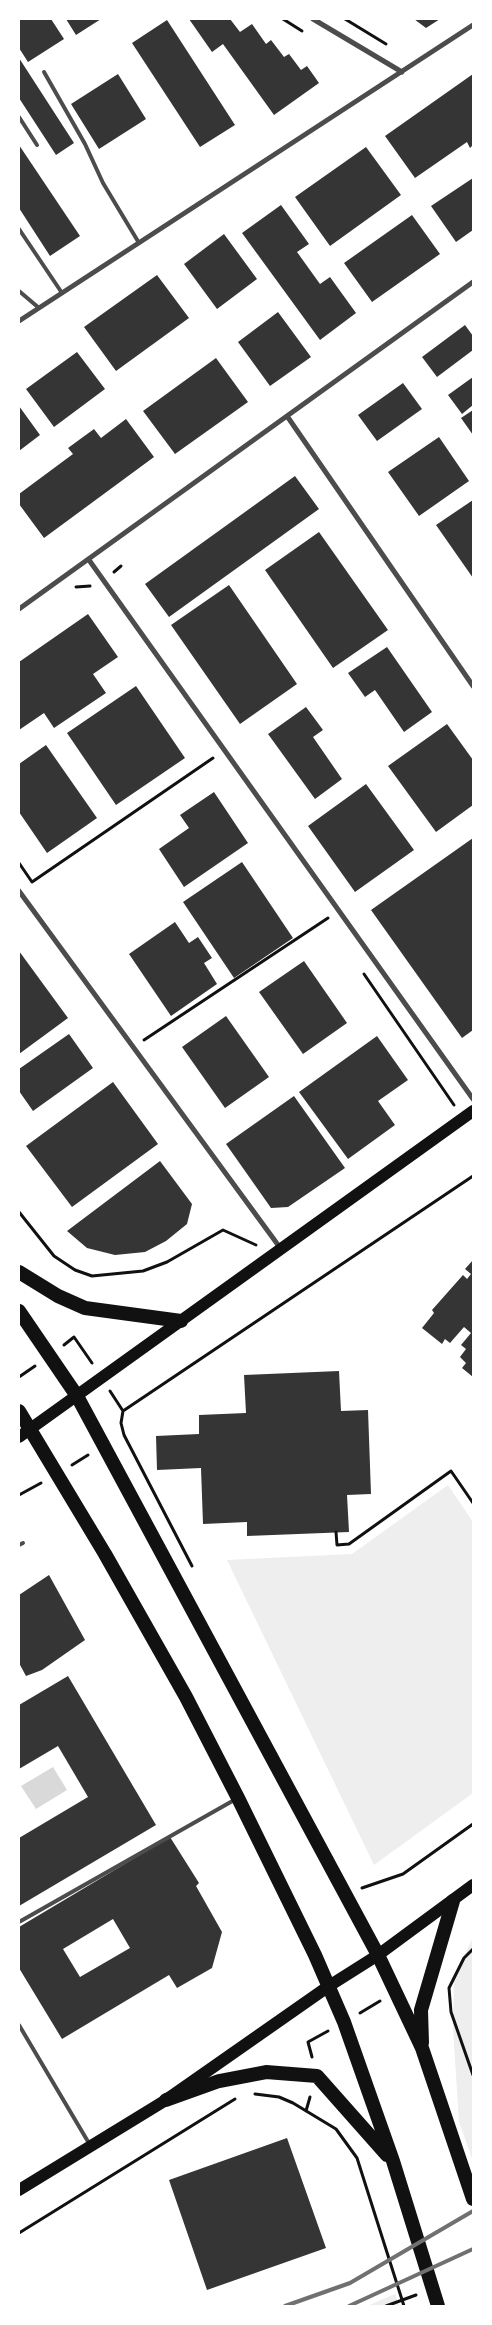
<!DOCTYPE html>
<html>
<head>
<meta charset="utf-8">
<style>
	body { margin:0 }
	#map { position:relative; width:492px; height:2325px; overflow:hidden; background:#fff; font-family:"Nunito Sans",sans-serif }
	canvas { display:block }
	.frame { position:absolute; inset:0; border:20px solid #fff; pointer-events:none }
</style>
</head>
<body>
<div id="map">
<canvas width="492" height="2325"></canvas>
<div class="frame"></div>
</div>
<script>
const context = document.querySelector('canvas').getContext('2d');
context.lineJoin = 'round';
function fill(path, color) { context.fillStyle = color; context.fill(path, 'evenodd'); }
const poly = rows => new Path2D(rows.map(r => 'M' + r).join(''));
function trace(path, color, width, dash) { context.strokeStyle = color; context.lineWidth = width; context.lineCap = dash ? 'butt' : 'round'; context.setLineDash(dash || []); context.stroke(path); }
fill(poly([
	[448,1485,473,1522,473,1793,374,1865,227,1560,352,1554],
	[473,1937,473,2161,459,2122,453,2028,454,1978],
	[395,2294,399,2306,367,2306]
]), '#eee');
fill(poly([
	[53,1767,67,1790,36,1809,21,1786]
]), '#d9d9d9');
fill(poly([
	[19,19,51,19,64,39,28,62,19,48],
	[66,19,101,19,76,35],
	[189,19,230,19,240,32,252,24,266,44,271,40,284,57,289,54,301,70,307,66,319,83,274,115,223,44,212,52],
	[414,19,440,19,426,28],
	[167,20,235,125,200,147,132,43],
	[19,58,74,143,56,155,19,98],
	[118,74,146,119,99,149,71,104],
	[473,74,473,145,470,148,467,142,415,178,385,136],
	[19,145,80,236,50,256,19,208],
	[366,147,401,195,330,246,295,197],
	[473,178,473,230,456,242,431,206],
	[281,205,309,244,297,252,320,284,330,277,356,313,320,340,242,233],
	[412,215,440,254,372,302,344,263],
	[224,234,257,279,217,309,184,264],
	[157,275,189,318,116,371,84,327],
	[278,312,311,357,270,386,238,342],
	[465,325,473,336,473,350,437,377,422,357],
	[77,352,105,389,54,427,26,389],
	[216,358,248,402,175,454,143,411],
	[473,377,473,405,462,414,448,395],
	[403,383,422,409,377,441,358,415],
	[19,406,40,435,19,451],
	[473,410,473,435,461,418],
	[126,419,154,457,44,538,19,504,19,494,73,454,68,448,94,429,101,438],
	[439,437,469,481,419,516,388,472],
	[295,476,319,509,169,617,145,584],
	[473,500,473,578,436,525],
	[319,532,388,630,333,668,265,570],
	[229,585,297,684,240,724,171,625],
	[88,614,118,657,93,674,106,693,54,728,44,713,19,730,19,662],
	[387,647,432,712,404,732,375,690,365,697,348,673],
	[136,686,185,758,116,805,67,733],
	[306,707,323,730,313,737,342,779,315,799,268,734],
	[447,724,473,760,473,805,436,832,388,766],
	[46,745,97,818,47,853,19,812,19,764],
	[366,784,414,850,355,892,308,826],
	[214,792,248,843,184,887,159,849,189,828,180,815],
	[473,838,473,1030,462,1038,371,910],
	[242,862,293,938,234,978,183,902],
	[175,922,189,943,198,937,212,958,204,963,217,984,171,1016,129,954],
	[19,951,68,1018,19,1054],
	[304,961,347,1023,303,1054,259,992],
	[226,1016,269,1077,225,1108,182,1047],
	[69,1034,93,1068,33,1111,19,1091,19,1069],
	[377,1036,408,1080,378,1101,395,1125,348,1159,299,1092],
	[113,1082,158,1144,72,1207,26,1146],
	[294,1096,345,1168,288,1207,271,1208,226,1144],
	[160,1161,192,1204,187,1224,166,1241,145,1252,115,1255,87,1248,67,1231],
	[473,1260,473,1377,462,1368,466,1363,460,1357,466,1349,461,1345,471,1333,464,1327,450,1343,445,1339,442,1344,422,1328,434,1313,432,1310,463,1275,467,1279,471,1274,465,1269],
	[339,1371,341,1411,368,1410,371,1494,347,1495,349,1532,247,1536,247,1522,203,1524,201,1468,157,1470,156,1436,199,1434,199,1415,246,1413,244,1375],
	[49,1575,85,1640,42,1670,26,1676,19,1663,19,1595],
	[68,1676,156,1825,19,1906,19,1838,88,1797,58,1746,19,1769,19,1705],
	[170,1837,199,1883,196,1886,222,1932,212,1968,177,1988,169,1975,62,2039,19,1968,19,1927],
	[113,1919,130,1948,80,1977,63,1949],
	[287,2138,326,2248,207,2290,169,2180]
]), '#353535');
trace(poly([
	[283,19,302,31],
	[345,19,386,44],
	[114,572,121,566],
	[76,587,90,586],
	[19,863,32,882],
	[32,882,213,758],
	[364,974,454,1105],
	[144,1040,328,918],
	[19,1212,54,1256,75,1270,92,1276,143,1271,167,1262,223,1230,256,1245],
	[64,1345,74,1337,92,1363],
	[19,1377,35,1366],
	[110,1391,123,1411,121,1423,124,1435,192,1566],
	[123,1411,473,1176],
	[72,1465,88,1455],
	[19,1495,41,1483],
	[336,1532,337,1545,349,1544,451,1471,473,1503],
	[362,1888,403,1874,473,1824],
	[473,1949,464,1958,449,1988,451,2012,473,2075],
	[360,2013,380,2001],
	[312,2057,308,2042,328,2031],
	[255,2094,279,2097,293,2103,336,2129,357,2158,404,2306],
	[306,2111,310,2097],
	[19,2233,235,2099],
	[386,2306,416,2295]
]), '#111', 3);
trace(poly([
	[44,72,85,144,103,183,139,243],
	[19,117,37,145],
	[19,229,62,293],
	[19,291,39,308],
	[19,1545,23,1543],
	[19,1922,236,1799],
	[19,2025,90,2145]
]), '#4c4c4c', 4);
trace(poly([
	[313,19,402,72],
	[19,321,473,25],
	[287,416,473,686],
	[89,560,473,1099],
	[19,609,473,282],
	[19,891,281,1249]
]), '#4c4c4c', 5);
trace(poly([
	[19,1437,473,1111],
	[19,2190,166,2100,329,1986,378,1955,473,1885]
]), '#111', 12);
trace(poly([
	[19,1272,58,1296,85,1308,181,1321],
	[19,1311,77,1396,378,1955,422,2048,473,2199],
	[19,1411,105,1554,186,1697,238,1798,315,1955,344,2022,393,2161,438,2306],
	[422,2043,421,2010,453,1901],
	[166,2100,219,2081,266,2072,317,2076,387,2155]
]), '#111', 14);
trace(poly([
	[285,2306,350,2283,473,2211],
	[349,2306,473,2249]
]), '#707070', 4);
</script>
</body>
</html>
